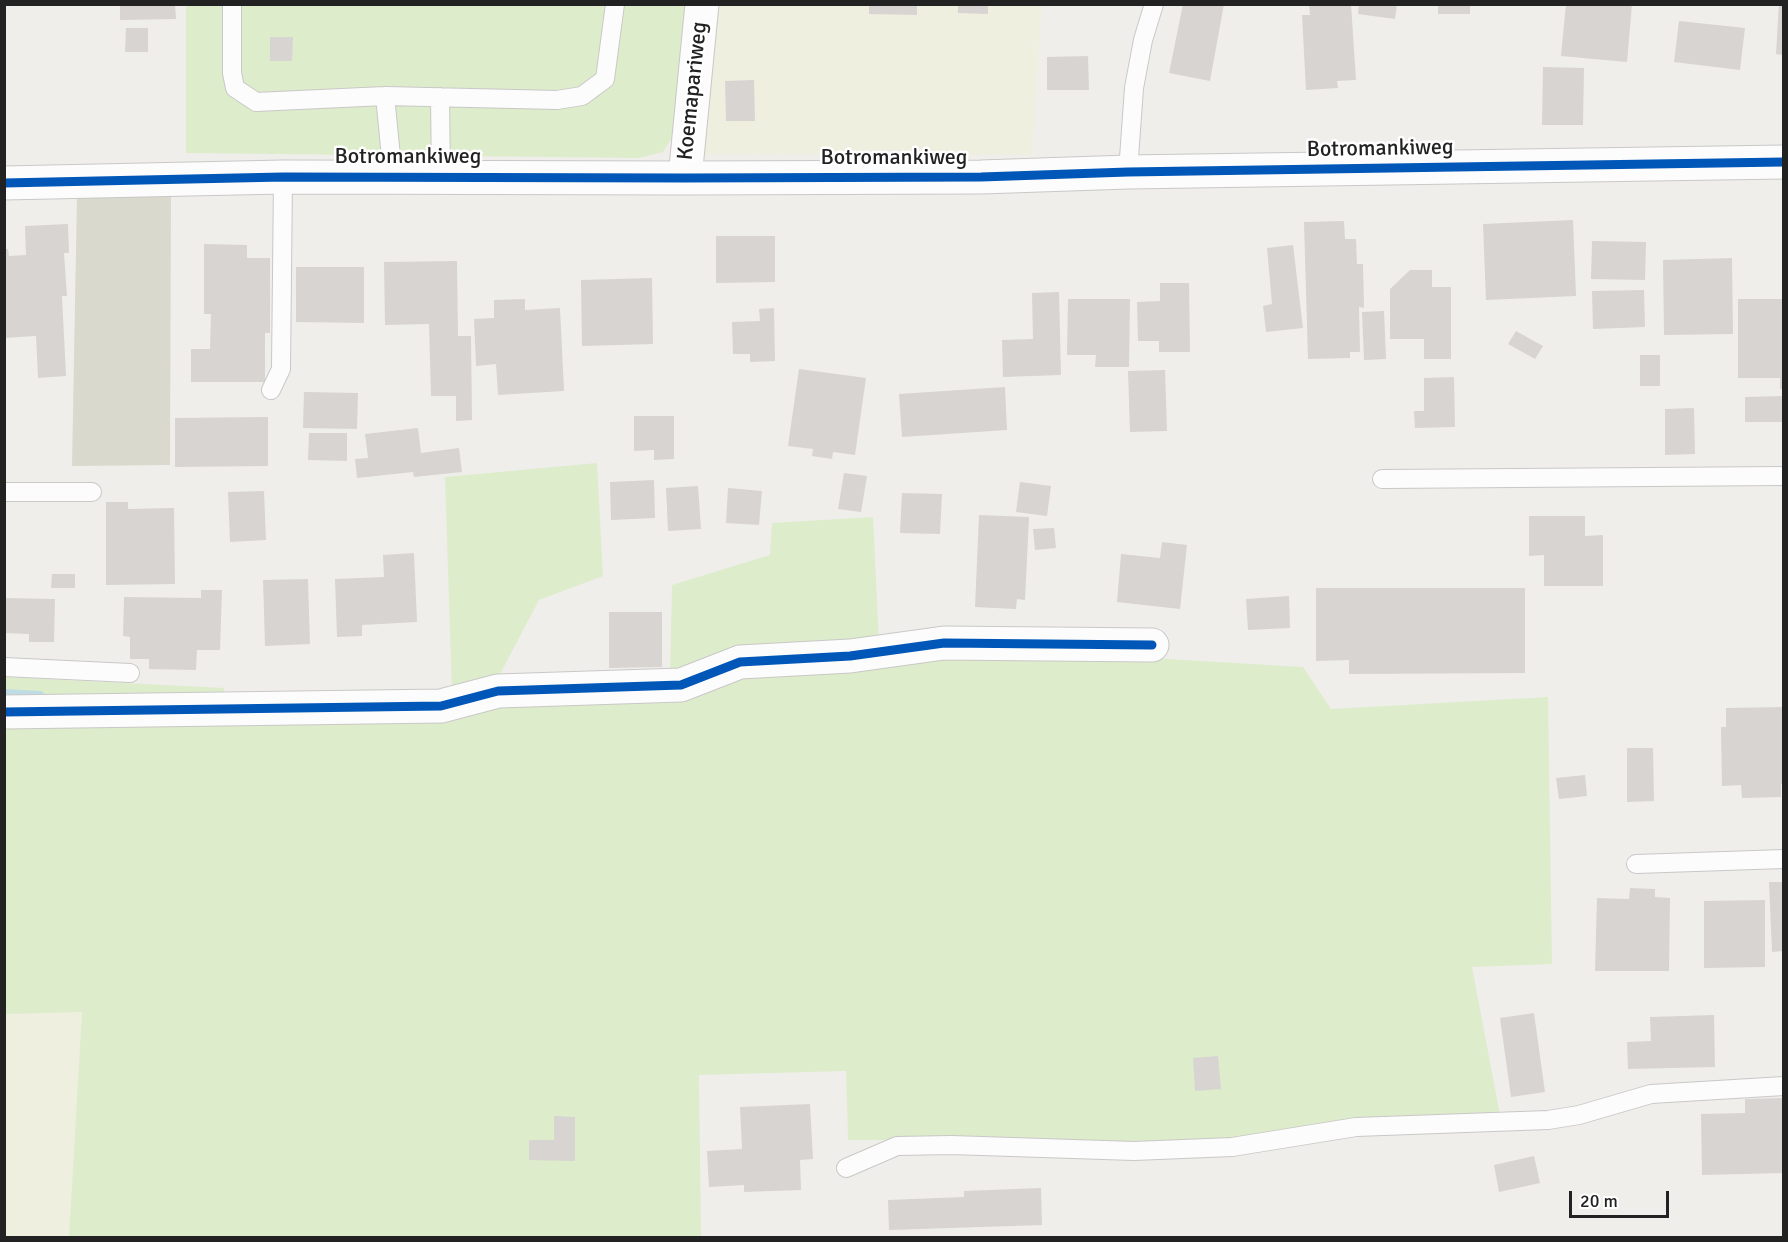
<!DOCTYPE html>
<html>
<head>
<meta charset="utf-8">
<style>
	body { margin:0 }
	#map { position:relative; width:1788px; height:1242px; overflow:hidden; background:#f0eeeb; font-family:Signika,sans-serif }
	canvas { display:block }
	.frame { position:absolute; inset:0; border:6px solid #222; pointer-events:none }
	.scale { position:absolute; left:1569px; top:1191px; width:100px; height:27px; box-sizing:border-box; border:3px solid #222; border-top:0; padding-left:8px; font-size:18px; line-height:21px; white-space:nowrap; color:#222; -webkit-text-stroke:4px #fff; paint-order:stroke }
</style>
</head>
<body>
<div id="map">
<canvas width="1788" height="1242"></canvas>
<div class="frame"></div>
<div class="scale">20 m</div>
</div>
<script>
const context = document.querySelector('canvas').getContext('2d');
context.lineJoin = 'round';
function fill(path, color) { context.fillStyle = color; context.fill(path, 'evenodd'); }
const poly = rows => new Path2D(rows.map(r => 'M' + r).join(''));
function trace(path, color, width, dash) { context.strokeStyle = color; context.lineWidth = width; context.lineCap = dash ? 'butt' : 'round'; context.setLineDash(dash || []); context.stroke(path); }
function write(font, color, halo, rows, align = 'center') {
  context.font = font + ' Signika,sans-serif'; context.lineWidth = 5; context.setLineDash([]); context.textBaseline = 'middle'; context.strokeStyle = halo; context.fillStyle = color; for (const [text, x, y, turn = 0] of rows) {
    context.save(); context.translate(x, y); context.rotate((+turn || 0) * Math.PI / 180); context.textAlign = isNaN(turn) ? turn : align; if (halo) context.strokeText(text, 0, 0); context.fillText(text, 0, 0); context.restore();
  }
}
fill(poly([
	[171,194,170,465,72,466,77,196]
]), '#d9d9cd');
fill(poly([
	[715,5,1042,5,1032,155,703,154],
	[82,1011,69,1237,5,1237,4,1012]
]), '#efefdf');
fill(poly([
	[186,5,686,5,674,134,663,152,639,158,186,153],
	[597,463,603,576,539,600,498,678,452,695,445,477],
	[873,517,879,643,670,676,672,585,770,555,772,523],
	[950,651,1150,658,1303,667,1331,709,1548,697,1552,964,1472,967,1500,1115,1228,1141,1139,1144,996,1140,848,1140,846,1071,699,1075,701,1237,69,1237,82,1012,5,1014,4,721,742,670],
	[4,677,224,688,223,703,5,706]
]), '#ddeccb');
trace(poly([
	[4,694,40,696]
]), '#bfdbe3', 10);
fill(poly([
	[120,4,175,4,176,19,120,20],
	[869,4,917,4,917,15,869,14],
	[958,4,988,4,988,14,958,13],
	[1183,4,1224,4,1210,81,1169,73],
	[1309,4,1351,4,1356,80,1337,81,1338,88,1306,90,1302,15,1310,15],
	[1359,4,1397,4,1395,19,1358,14],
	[1438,4,1470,4,1470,14,1438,14],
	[1566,4,1632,4,1627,62,1561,56],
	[1779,4,1784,4,1784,55,1776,54],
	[1679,21,1745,28,1740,70,1674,62],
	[126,28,148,28,148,52,125,52],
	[270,37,293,37,292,61,270,61],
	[1088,56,1089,90,1047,90,1047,57],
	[1543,67,1584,68,1583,125,1542,125],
	[754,80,755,121,726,121,725,81],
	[1573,220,1576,296,1486,300,1483,224],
	[1344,221,1345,239,1356,239,1357,264,1363,264,1364,308,1359,307,1360,352,1350,352,1350,358,1308,359,1304,222],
	[68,224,69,253,64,253,67,296,62,296,66,376,38,378,36,336,4,338,4,249,8,249,9,256,26,255,25,226],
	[716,236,775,236,775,282,716,283],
	[1592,241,1646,242,1645,280,1591,279],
	[204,244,247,245,247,258,270,258,270,333,265,333,265,382,191,382,191,349,210,349,211,314,204,314],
	[1293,245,1303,328,1266,332,1263,306,1272,304,1267,248],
	[1732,258,1733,334,1664,335,1663,260],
	[457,261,458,336,471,336,472,420,456,421,456,396,431,396,429,324,385,325,384,262],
	[296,267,364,267,364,323,296,322],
	[1410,270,1432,270,1432,287,1451,287,1451,359,1424,359,1424,339,1390,339,1390,289],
	[652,278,653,344,582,346,581,280],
	[1160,283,1189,283,1190,352,1159,352,1159,341,1138,341,1137,302,1160,301],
	[1644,290,1645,327,1593,329,1592,291],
	[1059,292,1061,375,1003,377,1002,340,1033,339,1032,293],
	[525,299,525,310,560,308,564,391,498,395,496,364,476,366,474,319,494,318,494,300],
	[1068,299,1130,299,1129,367,1095,367,1096,355,1067,355],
	[1738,299,1784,299,1784,389,1780,389,1780,378,1738,378],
	[774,308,775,361,750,362,750,354,733,354,732,322,760,321,759,309],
	[1384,311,1386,359,1364,360,1362,312],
	[1516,331,1543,346,1535,359,1508,344],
	[1640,355,1660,355,1660,386,1640,386],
	[799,369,866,378,855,455,833,452,832,459,812,456,813,449,788,446],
	[1165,370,1167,431,1130,432,1128,371],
	[1454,377,1455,427,1415,428,1414,411,1424,411,1424,378],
	[1005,387,1007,430,902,437,899,394],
	[304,392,358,393,357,429,303,428],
	[1784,396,1784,422,1745,422,1745,397],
	[1694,408,1695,454,1665,455,1665,409],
	[634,416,674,416,674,459,654,460,654,450,634,451],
	[268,417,268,466,175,467,175,418],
	[418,428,421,453,459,448,462,472,414,477,413,472,357,478,355,459,368,458,365,434],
	[309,433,347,433,347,461,308,460],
	[844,473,867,476,861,512,838,509],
	[654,480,655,518,611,520,610,482],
	[1020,482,1051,486,1047,516,1016,512],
	[698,486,701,529,668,531,666,488],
	[728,488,762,491,759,525,726,523],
	[264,491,266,540,230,542,228,492],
	[902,493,942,494,940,534,900,533],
	[106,502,128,502,128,509,174,508,175,584,106,585],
	[979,515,1029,517,1025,600,1017,599,1016,609,975,607],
	[1529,516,1585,516,1585,536,1603,535,1603,586,1544,586,1544,555,1529,556],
	[1054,528,1056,548,1035,550,1033,529],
	[1162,542,1187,545,1180,609,1117,602,1121,554,1160,558],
	[414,553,417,622,362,625,362,636,337,637,335,579,384,577,383,555],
	[52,574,75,574,75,588,51,588],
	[308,579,310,644,265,646,263,580],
	[1316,588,1525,588,1525,673,1349,674,1349,660,1316,661],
	[201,590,222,590,220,650,197,650,196,670,149,669,149,659,130,659,130,637,123,636,124,597,201,598],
	[1289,596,1290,628,1248,630,1246,599],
	[4,598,55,599,54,642,29,642,29,634,4,633],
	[609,612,662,612,662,667,609,668],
	[1784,707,1784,784,1781,784,1781,797,1742,798,1741,785,1722,786,1721,727,1726,727,1726,708],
	[1627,748,1653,748,1654,801,1627,802],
	[1585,775,1587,796,1559,799,1556,778],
	[1769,882,1784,882,1784,951,1772,952],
	[1630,888,1655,889,1655,897,1670,898,1669,971,1595,971,1597,898,1629,899],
	[1765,900,1765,967,1704,968,1704,901],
	[1534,1013,1545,1092,1511,1097,1500,1018],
	[1714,1015,1715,1067,1628,1069,1627,1042,1651,1041,1650,1017],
	[1218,1056,1221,1089,1195,1091,1193,1058],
	[1784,1098,1784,1173,1702,1175,1701,1114,1745,1113,1745,1099],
	[810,1104,813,1159,800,1160,801,1190,744,1192,744,1185,709,1187,707,1151,742,1149,740,1107],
	[554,1116,575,1117,575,1161,529,1160,529,1140,554,1140],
	[1534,1156,1540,1183,1499,1192,1494,1165],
	[1041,1188,1042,1225,889,1230,888,1200,964,1197,964,1191]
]), '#d7d4d2');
const lane = poly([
	[232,4,232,73,235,88,256,102,385,96,557,100,582,96,605,79,615,4],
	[385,96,393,177],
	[440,97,441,177],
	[1128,172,1134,88,1143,40,1154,4],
	[271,390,281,369,283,177],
	[1382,479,1784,476],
	[4,492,92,492],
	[4,667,130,673],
	[1636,864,1784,859],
	[846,1168,897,1146,951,1145,1134,1151,1232,1147,1356,1127,1548,1120,1579,1115,1651,1094,1784,1086]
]);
const street = poly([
	[685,178,702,4],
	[4,183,283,177,685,178,981,177,1128,172,1784,162],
	[4,712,441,706,498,691,681,685,740,662,850,656,944,643,1152,645]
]);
trace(lane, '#c9c8c7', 20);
trace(street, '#c9c8c7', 35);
trace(lane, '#fdfcfc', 18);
trace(street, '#fdfcfc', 33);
trace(poly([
	[4,183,283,177,685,178,981,177,1128,172,1784,162],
	[4,712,441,706,498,691,681,685,740,662,850,656,944,643,1152,645]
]), '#0057b8', 9);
write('22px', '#222', '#fff', [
	["Koemapariweg",693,91,-84],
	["Botromankiweg",1380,149,-1],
	["Botromankiweg",408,157],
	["Botromankiweg",894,158]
]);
</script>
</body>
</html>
